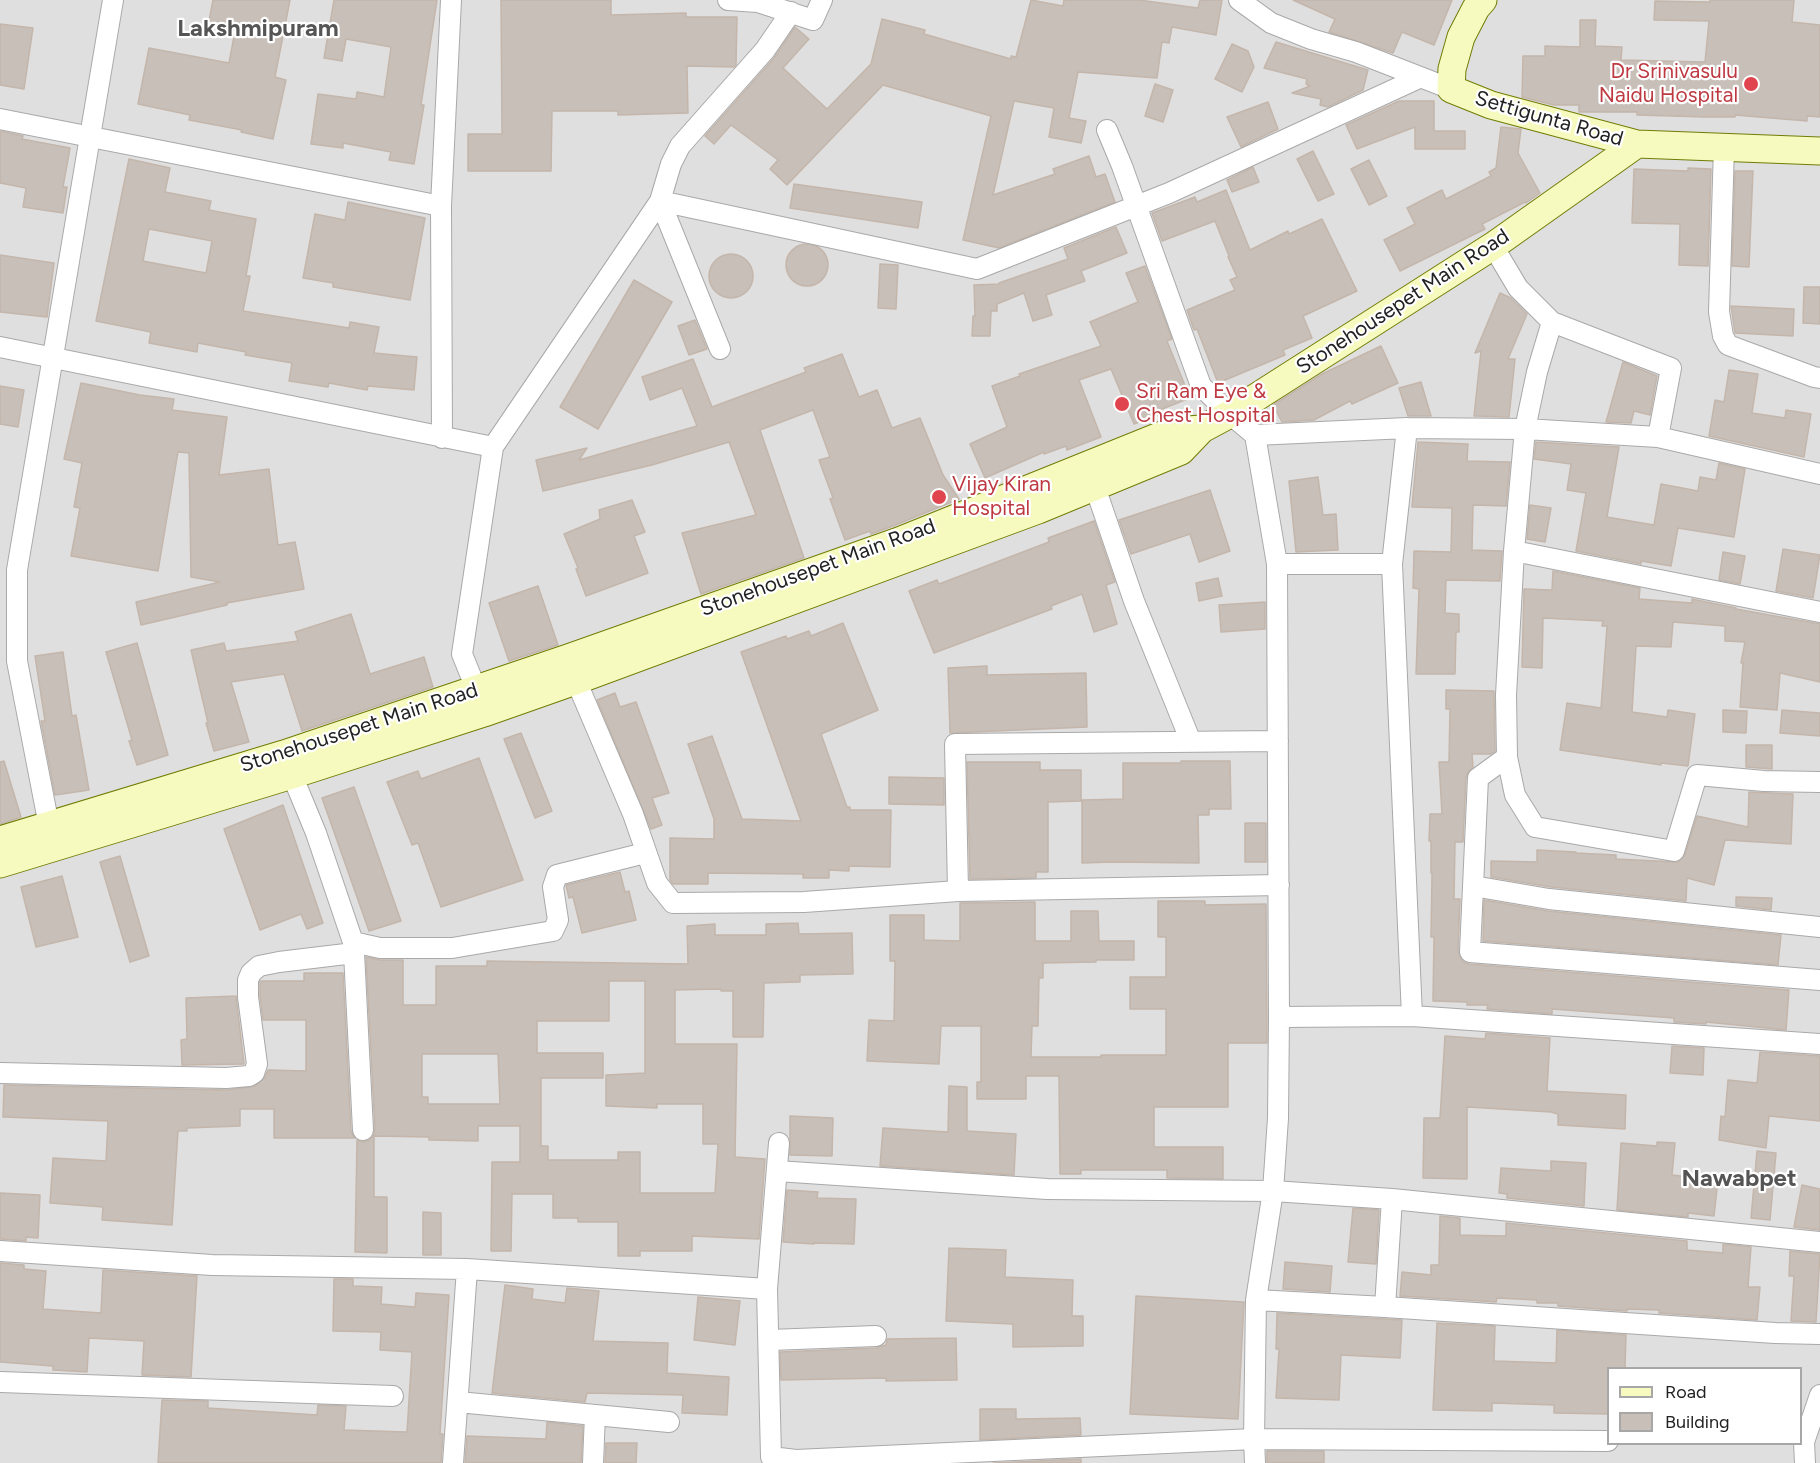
<!DOCTYPE html>
<html>
<head>
<meta charset="utf-8">
<style>
	body { margin:0 }
	#map { position:relative; width:1820px; height:1463px; overflow:hidden; background:#f2efe9; font-family:Figtree,sans-serif }
	canvas { display:block }
	.legend { position:absolute; left:1607px; top:1367px; width:195px; height:78px; box-sizing:border-box; background:#fff; border:2px solid #a7a7a7; margin:0; padding:8px 10px; list-style:none; font-size:18px; color:#222 }
	.legend li { display:flex; align-items:center; gap:12px; height:30px }
	.legend b { width:30px; border:2px solid #a7a7a7 }
</style>
</head>
<body>
<div id="map">
<canvas width="1820" height="1463"></canvas>
<ul class="legend">
<li><b style="height:8px;background:#f7fabf"></b>Road</li>
<li><b style="height:16px;background:#c7bfb8"></b>Building</li>
</ul>
</div>
<script>
const context = document.querySelector('canvas').getContext('2d');
context.lineJoin = 'round';
function fill(path, color) { context.fillStyle = color; context.fill(path, 'evenodd'); }
const poly = rows => new Path2D(rows.map(r => 'M' + r).join(''));
function trace(path, color, width, dash) { context.strokeStyle = color; context.lineWidth = width; context.lineCap = dash ? 'butt' : 'round'; context.setLineDash(dash || []); context.stroke(path); }
function write(font, color, halo, rows, align = 'center') {
  context.font = font + ' Figtree,sans-serif'; context.lineWidth = 4.5; context.setLineDash([]); context.textBaseline = 'middle'; context.strokeStyle = halo; context.fillStyle = color; for (const [text, x, y, turn = 0] of rows) {
    context.save(); context.translate(x, y); context.rotate((+turn || 0) * Math.PI / 180); context.textAlign = isNaN(turn) ? turn : align; if (halo) context.strokeText(text, 0, 0); context.fillText(text, 0, 0); context.restore();
  }
}
fill(poly([
	[0,0,1820,0,1820,1463,0,1463],
	[1608,1368,1800,1368,1800,1444,1608,1444]
]), '#e0dfdf');
const building = poly([
	[213,0,290,0,275,77,286,80,273,139,241,132,242,130,189,120,190,115,138,104,149,48,229,63,235,31,208,26,213,0],
	[334,0,437,0,421,105,424,105,414,164,389,160,391,152,343,143,343,148,311,144,318,94,356,99,357,92,384,97,391,47,346,39,342,61,324,58,334,0],
	[501,0,611,0,611,15,686,13,686,17,737,17,736,65,734,67,687,66,688,113,618,115,618,111,552,111,551,171,468,171,468,134,502,134,501,0],
	[1031,0,1063,6,1064,0,1139,0,1198,8,1200,0,1222,0,1216,35,1172,27,1169,43,1162,42,1157,78,1078,72,1069,118,1086,121,1081,143,1049,137,1054,108,1014,101,993,195,1055,174,1053,169,1089,156,1096,177,1105,174,1115,202,999,248,963,240,991,116,883,85,787,185,770,169,778,160,731,125,714,144,705,136,774,58,795,27,809,39,783,68,827,109,871,64,882,19,925,30,924,34,1011,59,1011,56,1016,57,1031,0],
	[1293,0,1452,0,1434,45,1402,32,1393,53,1329,32,1335,19,1293,0],
	[1710,0,1794,0,1792,22,1820,25,1820,117,1807,116,1807,121,1735,115,1735,117,1705,117,1637,115,1637,112,1579,112,1579,105,1554,105,1522,97,1523,56,1545,56,1545,46,1580,47,1580,20,1596,20,1595,46,1622,47,1621,60,1705,62,1709,21,1654,20,1655,1,1710,2,1710,0],
	[0,24,33,28,24,89,0,85,0,24],
	[1276,42,1368,70,1363,90,1328,107,1320,105,1321,99,1292,93,1310,86,1306,84,1307,79,1264,68,1276,42],
	[1232,44,1248,51,1254,67,1242,92,1215,79,1232,44],
	[1155,84,1173,90,1163,122,1145,116,1155,84],
	[1399,101,1434,101,1434,131,1465,131,1465,149,1415,149,1415,127,1357,149,1346,125,1399,101],
	[1268,102,1278,129,1241,147,1227,117,1268,102],
	[1501,127,1521,129,1518,153,1540,193,1526,203,1525,202,1482,224,1485,229,1400,271,1384,240,1415,224,1407,208,1442,190,1446,199,1491,176,1489,172,1496,168,1501,127],
	[0,131,23,136,22,139,70,148,63,187,67,187,63,213,23,207,26,188,0,183,0,131],
	[1313,151,1334,194,1318,201,1297,159,1313,151],
	[129,159,170,168,165,192,211,201,209,210,256,219,246,276,250,276,243,311,349,328,350,322,379,327,374,353,417,357,414,390,368,386,367,390,329,383,328,387,289,381,292,363,245,355,246,352,198,343,197,352,149,343,151,332,96,321,129,159],
	[149,229,212,241,206,273,143,261,149,229],
	[1369,160,1387,196,1369,205,1351,169,1369,160],
	[1253,167,1259,182,1232,192,1227,180,1253,167],
	[1688,168,1711,169,1708,266,1679,265,1680,224,1632,223,1634,169,1688,171,1688,168],
	[1735,171,1753,171,1749,267,1732,266,1735,171],
	[794,184,922,202,918,228,790,208,794,184],
	[1226,190,1250,250,1288,231,1289,234,1322,219,1357,291,1303,316,1312,338,1283,350,1285,355,1218,383,1197,329,1194,330,1187,310,1235,290,1230,280,1237,277,1228,257,1229,256,1215,221,1162,241,1152,213,1195,197,1197,202,1226,190],
	[348,202,425,218,410,300,333,287,333,283,303,278,315,214,345,220,348,202],
	[1116,227,1127,253,1081,271,1085,281,1046,295,1052,315,1033,321,1024,293,997,304,997,311,991,311,990,336,972,336,973,316,975,316,974,285,999,284,999,283,1068,259,1064,248,1116,227],
	'786 265a21 21 0 1 1 42 0a21 21 0 1 1-42 0Z',
	'709 276a22 22 0 1 1 44 0a22 22 0 1 1-44 0Z',
	[0,255,54,263,47,317,0,312,0,255],
	[880,264,898,265,896,309,878,308,880,264],
	[1145,266,1172,339,1167,341,1190,398,1157,411,1159,414,1134,424,1111,369,1079,380,1101,437,1067,450,1066,446,1044,454,1044,452,985,478,970,444,1007,427,992,386,1020,376,1019,374,1101,346,1090,322,1138,302,1126,273,1145,266],
	[634,280,672,302,598,429,560,407,634,280],
	[1804,287,1820,287,1820,324,1803,323,1804,287],
	[1500,293,1511,298,1527,314,1508,359,1515,359,1509,417,1474,416,1481,351,1475,353,1500,293],
	[1731,306,1794,309,1793,336,1735,333,1731,306],
	[695,320,707,349,689,355,678,326,695,320],
	[1381,346,1398,383,1352,404,1350,401,1314,420,1282,422,1273,405,1322,374,1381,346],
	[842,354,859,397,877,390,892,428,920,418,943,475,959,499,893,526,871,534,870,531,845,540,830,499,833,498,819,460,830,457,813,410,760,430,804,558,701,594,682,533,756,515,729,442,652,465,543,491,536,460,587,448,579,460,697,426,682,388,650,400,642,377,693,359,712,407,806,372,804,368,842,354],
	[1623,362,1657,376,1650,415,1634,411,1631,423,1606,422,1623,362],
	[1729,370,1758,374,1752,413,1785,418,1786,410,1811,414,1804,457,1709,436,1715,400,1724,402,1729,370],
	[1421,382,1431,416,1408,416,1399,388,1421,382],
	[81,383,140,395,174,399,172,410,227,417,219,475,269,469,278,545,295,542,304,589,227,603,227,605,141,625,136,602,220,582,191,577,189,453,178,452,158,571,71,556,80,508,74,507,82,463,64,459,81,383],
	[0,386,24,390,18,427,0,424,0,386],
	[1418,442,1468,444,1467,461,1510,462,1506,506,1473,505,1472,550,1502,551,1500,581,1446,580,1445,613,1459,614,1459,632,1456,632,1455,674,1416,674,1419,589,1413,588,1414,551,1451,552,1452,508,1412,507,1418,442],
	[1536,442,1619,447,1607,517,1654,525,1661,484,1698,491,1700,477,1716,480,1719,463,1745,469,1734,537,1678,528,1671,566,1641,561,1641,564,1576,551,1586,493,1567,490,1571,464,1534,459,1536,442],
	[1318,477,1323,515,1336,514,1338,550,1296,552,1289,481,1318,477],
	[1210,490,1230,551,1199,562,1190,534,1131,554,1119,520,1210,490],
	[632,500,645,532,634,536,648,573,586,596,576,569,578,568,564,534,600,519,599,510,632,500],
	[1530,505,1551,508,1545,542,1527,539,1530,505],
	[1094,521,1115,582,1106,585,1117,624,1094,632,1082,594,1051,606,1052,609,934,653,909,591,937,580,939,584,1049,542,1048,538,1094,521],
	[1783,549,1820,555,1813,598,1776,591,1783,549],
	[1723,552,1745,556,1740,584,1719,580,1723,552],
	[1553,571,1640,588,1639,599,1692,603,1692,599,1736,608,1736,609,1820,624,1820,682,1780,673,1777,710,1740,707,1743,663,1741,663,1745,642,1725,641,1725,626,1673,622,1671,647,1636,646,1632,712,1667,717,1668,710,1695,714,1688,766,1661,763,1661,765,1560,750,1567,703,1601,708,1607,626,1602,626,1603,621,1543,618,1542,668,1522,667,1524,589,1552,590,1553,571],
	[1218,578,1222,596,1199,601,1196,583,1218,578],
	[538,586,558,645,509,661,489,603,538,586],
	[1265,602,1265,629,1221,632,1219,605,1265,602],
	[351,614,370,674,424,657,433,687,302,731,284,674,231,682,249,742,214,751,206,723,208,723,191,650,224,643,226,651,298,641,295,632,351,614],
	[843,623,878,710,821,734,847,807,850,807,850,810,891,810,890,867,849,866,849,871,829,870,829,878,803,878,803,874,708,873,708,884,673,884,670,880,670,838,714,839,714,819,688,744,712,736,742,819,801,821,741,652,786,636,787,639,809,631,811,636,843,623],
	[137,643,168,755,137,765,129,741,132,740,106,652,137,643],
	[63,652,72,716,76,715,89,790,55,795,41,721,45,721,35,656,63,652],
	[987,666,987,675,1086,673,1087,727,950,733,948,668,987,666],
	[1446,690,1494,691,1495,751,1491,754,1472,754,1473,767,1468,772,1466,777,1463,842,1455,842,1454,899,1460,899,1458,951,1463,962,1469,964,1789,990,1786,1030,1706,1022,1706,1024,1674,1022,1674,1018,1552,1009,1552,1014,1487,1009,1488,1005,1467,1005,1467,1002,1433,1001,1434,937,1431,937,1432,873,1431,873,1431,841,1429,841,1430,814,1442,814,1439,762,1449,762,1450,709,1446,709,1446,690],
	[615,693,620,707,636,702,669,793,652,798,662,825,651,829,597,700,615,693],
	[1723,710,1747,711,1746,733,1723,732,1723,710],
	[1782,710,1820,713,1820,736,1780,733,1782,710],
	[521,733,552,811,535,818,504,739,521,733],
	[1746,745,1772,745,1772,769,1746,767,1746,745],
	[479,758,523,880,441,907,418,843,412,845,387,782,418,771,421,779,479,758],
	[4,761,21,817,0,824,0,762,4,761],
	[1181,761,1230,761,1231,809,1209,809,1209,815,1198,815,1199,863,1113,862,1082,863,1082,800,1123,799,1123,763,1181,763,1181,761],
	[967,762,1040,762,1040,770,1081,770,1081,801,1048,802,1048,872,1036,872,1036,878,970,879,967,762],
	[889,777,944,778,944,805,889,804,889,777],
	[354,787,401,921,369,931,322,798,354,787],
	[1749,792,1793,794,1791,844,1725,840,1714,885,1687,878,1686,901,1551,887,1491,877,1491,861,1537,862,1537,850,1576,852,1576,853,1616,855,1616,859,1678,862,1685,854,1697,816,1748,827,1749,792],
	[283,805,323,923,307,929,301,914,260,930,224,829,283,805],
	[1245,823,1266,823,1266,862,1245,862,1245,823],
	[120,856,149,956,130,962,100,862,120,856],
	[620,872,625,892,629,891,636,920,582,933,573,897,569,898,566,885,620,872],
	[62,876,78,937,36,947,21,887,62,876],
	[1736,897,1772,898,1771,910,1736,906,1736,897],
	[1484,900,1548,911,1781,935,1778,965,1483,941,1484,900],
	[1158,901,1205,901,1205,905,1266,904,1267,1043,1228,1043,1228,1107,1154,1107,1154,1147,1223,1147,1223,1179,1167,1178,1167,1170,1081,1170,1081,1174,1060,1174,1059,1076,1026,1076,1026,1099,977,1099,977,1082,981,1082,981,1026,941,1026,939,1064,867,1061,869,1020,894,1021,895,961,890,961,890,915,924,915,924,940,960,941,960,903,1035,902,1035,941,1071,941,1071,911,1098,911,1099,941,1134,941,1134,960,1096,960,1096,962,1043,963,1043,978,1039,978,1038,1026,1032,1026,1031,1057,1101,1057,1101,1055,1166,1055,1166,1009,1130,1009,1130,977,1166,977,1166,937,1158,937,1158,901],
	[798,923,799,934,852,933,853,974,800,975,800,982,764,983,763,1037,733,1037,733,991,721,991,721,989,675,990,675,1044,737,1044,735,1157,765,1159,759,1239,692,1236,692,1251,640,1251,640,1256,618,1256,618,1222,578,1222,578,1218,553,1218,553,1194,512,1194,511,1251,491,1251,492,1162,520,1162,520,1126,478,1126,478,1141,429,1140,429,1137,374,1136,374,1197,387,1197,387,1253,355,1252,357,1140,363,1142,369,1140,373,1136,375,1129,366,957,380,960,403,960,403,1005,436,1005,436,966,487,966,487,961,688,964,687,926,715,924,715,935,766,935,766,924,798,923],
	[609,981,645,981,645,1073,606,1075,606,1106,657,1108,657,1104,703,1104,703,1144,718,1144,715,1193,640,1193,640,1152,618,1152,618,1160,548,1160,548,1146,541,1146,541,1078,603,1078,603,1053,537,1053,537,1021,609,1021,609,981],
	[422,1054,498,1054,500,1104,428,1104,428,1097,422,1097,422,1054],
	[304,973,343,973,351,1131,355,1138,274,1138,274,1109,240,1109,240,1126,187,1128,187,1131,178,1131,172,1225,102,1220,103,1207,50,1203,53,1158,106,1161,108,1121,3,1117,4,1085,227,1090,255,1086,265,1077,268,1070,306,1071,306,1020,263,1020,260,996,260,981,304,981,304,973],
	[236,996,244,1064,182,1065,181,1040,187,1039,186,998,236,996],
	[1486,1033,1550,1038,1547,1091,1626,1095,1625,1129,1558,1125,1558,1114,1551,1112,1467,1107,1467,1179,1423,1178,1424,1118,1440,1118,1445,1036,1485,1039,1486,1033],
	[1672,1046,1704,1048,1703,1075,1670,1073,1672,1046],
	[1760,1052,1820,1056,1820,1121,1769,1116,1766,1148,1719,1140,1721,1116,1725,1117,1728,1080,1757,1083,1760,1052],
	[949,1086,967,1087,967,1131,1016,1134,1014,1175,880,1166,883,1128,948,1132,949,1086],
	[790,1116,833,1118,832,1156,790,1155,790,1116],
	[1657,1142,1675,1143,1672,1175,1718,1180,1714,1216,1688,1213,1688,1217,1617,1210,1621,1143,1657,1146,1657,1142],
	[1757,1151,1776,1153,1770,1220,1751,1218,1757,1151],
	[1551,1161,1586,1163,1584,1206,1507,1198,1507,1194,1499,1193,1501,1168,1551,1171,1551,1161],
	[1802,1185,1820,1189,1820,1230,1794,1227,1802,1185],
	[787,1190,818,1192,817,1198,856,1199,854,1244,814,1243,814,1244,783,1242,787,1190],
	[0,1193,40,1195,38,1238,26,1237,26,1241,0,1239,0,1193],
	[1353,1208,1379,1210,1376,1264,1348,1262,1353,1208],
	[423,1212,441,1213,441,1255,423,1255,423,1212],
	[1440,1216,1460,1218,1460,1235,1506,1236,1506,1223,1687,1241,1687,1250,1723,1253,1723,1244,1751,1247,1748,1287,1760,1287,1757,1320,1659,1313,1659,1310,1627,1309,1627,1311,1558,1306,1558,1303,1537,1303,1537,1300,1497,1298,1496,1302,1400,1296,1402,1272,1431,1275,1431,1265,1439,1265,1440,1216],
	[949,1248,1006,1250,1005,1277,1073,1280,1072,1316,1083,1316,1083,1346,1013,1347,1013,1324,946,1321,949,1248],
	[1790,1251,1820,1254,1816,1322,1791,1321,1794,1276,1789,1276,1790,1251],
	[1285,1262,1332,1266,1330,1292,1283,1289,1285,1262],
	[0,1263,24,1265,24,1269,46,1271,43,1309,101,1313,103,1270,197,1276,191,1377,142,1375,144,1341,89,1338,87,1372,53,1370,53,1366,0,1362,0,1263],
	[334,1279,353,1279,353,1286,382,1287,381,1304,415,1307,416,1293,449,1295,440,1434,443,1434,441,1463,158,1463,162,1400,208,1401,208,1408,317,1415,318,1405,346,1406,344,1430,407,1432,412,1352,380,1350,381,1332,333,1331,334,1279],
	[505,1285,533,1289,532,1299,565,1303,567,1288,599,1291,593,1341,668,1343,667,1373,729,1377,727,1415,682,1413,683,1395,587,1393,585,1402,492,1393,505,1285],
	[1136,1296,1244,1302,1238,1419,1130,1414,1136,1296],
	[698,1297,740,1301,735,1345,694,1340,698,1297],
	[1277,1313,1402,1320,1400,1358,1341,1355,1339,1400,1276,1398,1279,1349,1276,1349,1277,1313],
	[1437,1323,1495,1326,1494,1361,1556,1363,1557,1330,1626,1335,1625,1368,1608,1368,1608,1414,1554,1413,1554,1405,1492,1403,1492,1411,1433,1410,1437,1323],
	[956,1338,957,1380,886,1381,886,1378,781,1380,780,1352,876,1348,886,1345,887,1339,956,1338],
	[980,1409,1016,1409,1016,1419,1080,1418,1081,1435,980,1440,980,1409],
	[547,1422,583,1426,581,1463,465,1463,467,1436,546,1439,547,1422],
	[606,1443,637,1443,636,1463,605,1463,606,1443],
	[1267,1451,1324,1451,1324,1463,1267,1463,1267,1451],
	[1081,1459,1081,1463,993,1463,1081,1459]
]);
fill(building, '#c7bfb8');
trace(building, '#c4b6ab', 1.5);
const street = poly([
	[728,0,758,2,813,20,822,0],
	[1239,0,1271,23,1311,39,1356,52,1451,89],
	[0,119,441,206],
	[1107,130,1122,166,1201,386,1230,414,1255,435,1407,428,1525,429,1658,437,1820,474],
	[1724,147,1719,312,1723,336,1728,345,1814,377,1820,378],
	[1493,246,1518,288,1552,322,1671,368,1658,437],
	[1552,322,1537,372,1525,429,1514,551,1506,695,1507,757,1515,795,1535,827,1674,851,1697,775,1764,781,1820,782],
	[0,347,493,447],
	[720,349,660,201,977,269,1169,193,1419,78],
	[1255,435,1277,564,1279,1017,1278,1118,1273,1191,1256,1300,1254,1439,1255,1463],
	[442,438,441,206,451,0],
	[1095,487,1134,601,1191,742],
	[1514,551,1820,612],
	[1277,564,1392,564,1407,428],
	[1392,564,1412,1016,1820,1044],
	[572,671,633,814,657,883,673,903,804,902,958,891,1279,885],
	[481,701,462,654,493,447,660,201,671,164,680,146,765,50,791,12],
	[1507,757,1478,778,1470,952,1820,980],
	[292,775,316,833,353,942,380,948,452,948,553,931,558,920,553,887,557,875,645,853],
	[51,836,17,661,17,570,113,0],
	[1473,886,1549,899,1820,927],
	[958,891,955,744,1278,741],
	[354,953,363,1130],
	[1279,1017,1412,1016],
	[0,1073,226,1078,249,1076,254,1073,257,1064,248,997,248,980,251,973,259,966,279,962,354,953,353,942],
	[779,1143,767,1289,771,1457,796,1460,1254,1439,1608,1441],
	[777,1171,1047,1189,1273,1191,1392,1199,1820,1242],
	[1392,1199,1385,1307,1775,1333,1820,1334],
	[0,1251,212,1265,467,1269,767,1289],
	[1256,1300,1385,1307],
	[770,1340,876,1336],
	[0,1382,393,1396],
	[458,1402,669,1422],
	[453,1463,467,1269],
	[593,1463,595,1415],
	[1805,1463,1804,1442,1820,1395]
]);
const secondary = poly([
	[1483,0,1476,8,1461,37,1452,69,1451,89,1491,105,1637,144,1820,151],
	[0,840,284,754,568,658,899,541,1172,431,1202,429,1230,414,1493,246,1637,144],
	[0,864,292,775,484,713,575,681,1038,510,1181,451,1202,429]
]);
trace(street, '#a9a9a9', 22);
trace(secondary, '#707d05', 29);
trace(street, '#fff', 20);
trace(secondary, '#f7fabf', 27);
for (const [x, y, r, color] of [
	[1751,84,8,"#e0444e"],
	[1122,404,8,"#e0444e"],
	[939,497,8,"#e0444e"]
]) { const dot = new Path2D(); dot.arc(x, y, r, 0, 2 * Math.PI); context.fillStyle = color; context.fill(dot); trace(dot, '#fff', 2); }
write('21px', '#be3a42', '#fff', [
	["Dr Srinivasulu",1738,72,"right"],
	["Naidu Hospital",1738,96,"right"],
	["Sri Ram Eye &",1136,392],
	["Chest Hospital",1136,416],
	["Vijay Kiran",952,485],
	["Hospital",952,509]
], 'left');
write('21px', '#222', '#fff', [
	["Settigunta Road",1549,119,16],
	["Stonehousepet Main Road",1403,302,-33],
	["Stonehousepet Main Road",818,568,-20],
	["Stonehousepet Main Road",359,728,-18]
]);
write('bold 24px', '#555', '#fff', [
	["Lakshmipuram",258,29],
	["Nawabpet",1739,1179]
]);
</script>
</body>
</html>
